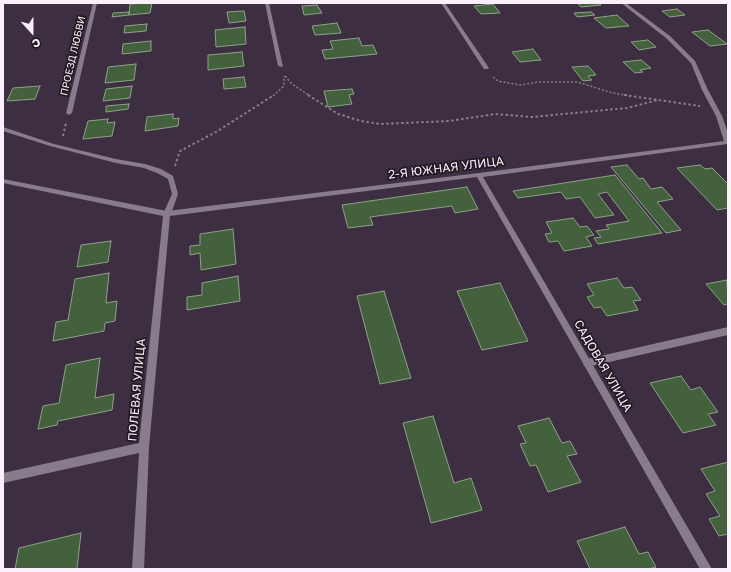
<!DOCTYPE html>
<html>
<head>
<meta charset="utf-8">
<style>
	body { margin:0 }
	#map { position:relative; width:731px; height:572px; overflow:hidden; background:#3e2e41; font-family:"Golos Text",sans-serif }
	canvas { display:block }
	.frame { position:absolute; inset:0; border:4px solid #faf0fc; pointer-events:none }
	.north { position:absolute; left:12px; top:12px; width:40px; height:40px; -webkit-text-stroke:3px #211a22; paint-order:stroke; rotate:159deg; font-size:11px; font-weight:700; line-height:16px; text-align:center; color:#faf0fc }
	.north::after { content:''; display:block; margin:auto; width:14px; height:18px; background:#faf0fc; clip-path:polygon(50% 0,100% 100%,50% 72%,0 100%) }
</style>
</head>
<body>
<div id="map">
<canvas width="731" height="572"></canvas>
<div class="frame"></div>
<div class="north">С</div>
</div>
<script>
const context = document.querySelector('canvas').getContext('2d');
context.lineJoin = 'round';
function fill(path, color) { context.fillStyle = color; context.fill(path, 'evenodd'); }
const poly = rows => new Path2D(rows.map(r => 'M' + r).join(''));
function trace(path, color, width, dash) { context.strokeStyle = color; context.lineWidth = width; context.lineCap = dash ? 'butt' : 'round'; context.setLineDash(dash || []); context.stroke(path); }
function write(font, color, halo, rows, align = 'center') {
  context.font = font + ' "Golos Text",sans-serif'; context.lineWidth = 3.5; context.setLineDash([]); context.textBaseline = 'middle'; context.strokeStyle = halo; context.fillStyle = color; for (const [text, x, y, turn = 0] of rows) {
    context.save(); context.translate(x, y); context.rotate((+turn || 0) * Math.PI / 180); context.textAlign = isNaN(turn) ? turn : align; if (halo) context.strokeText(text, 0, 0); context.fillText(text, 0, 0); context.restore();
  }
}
const building = poly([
	[152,3,150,13,129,15,130,4,152,3],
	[577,3,599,3,601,5,581,7,577,3],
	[493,4,500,13,481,14,474,6,493,4],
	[317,5,322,13,304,15,302,6,317,5],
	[677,9,685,15,670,17,662,11,677,9],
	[244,11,246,21,229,23,227,12,244,11],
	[129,12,129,15,112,17,113,13,129,12],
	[591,12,595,15,577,17,574,13,591,12],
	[617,15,629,26,606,28,594,18,617,15],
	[337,23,341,33,315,35,312,26,337,23],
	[147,24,146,31,124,33,125,26,147,24],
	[245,27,246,44,216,47,215,30,245,27],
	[708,30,727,44,710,46,692,32,708,30],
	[359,38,362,46,373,45,377,54,325,59,322,50,333,49,330,41,359,38],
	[648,40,656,47,639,50,631,42,648,40],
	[151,41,151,51,122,54,123,44,151,41],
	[533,49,541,60,520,62,512,52,533,49],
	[242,52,244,66,208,70,208,55,242,52],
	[641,60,651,68,640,70,643,72,635,73,623,62,641,60],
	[136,64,134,80,105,83,108,67,136,64],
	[588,66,596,75,588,76,592,80,583,81,572,67,588,66],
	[244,77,246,87,224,89,223,79,244,77],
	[40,86,35,99,7,101,13,88,40,86],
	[132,86,130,98,103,101,106,89,132,86],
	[352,89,354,94,349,95,352,104,328,107,324,91,352,89],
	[129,104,128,109,106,112,106,106,129,104],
	[173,114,173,119,179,118,178,126,145,131,147,117,173,114],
	[108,119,107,123,115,122,112,136,83,139,88,121,108,119],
	[627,165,639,179,643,178,651,189,662,187,673,199,657,202,681,230,666,233,611,167,627,165],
	[700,165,705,169,712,168,728,184,728,208,717,210,677,168,700,165],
	[615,175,662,233,598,244,594,238,601,237,596,231,609,229,606,225,629,221,607,192,598,194,614,215,595,218,580,197,566,199,561,192,518,198,513,191,615,175],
	[467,187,478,209,455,213,452,206,370,217,373,225,348,228,342,205,467,187],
	[573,218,580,227,587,226,594,235,586,237,592,246,564,251,558,241,549,242,545,234,552,233,546,222,573,218],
	[233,229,236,264,201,270,200,253,190,255,190,246,200,245,200,234,233,229],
	[111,241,108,262,77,267,81,245,111,241],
	[109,273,106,303,117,301,115,321,105,323,104,331,53,341,56,322,68,320,75,279,109,273],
	[238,276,240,301,187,310,187,297,202,295,202,283,238,276],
	[617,278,624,288,632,287,641,300,633,301,638,310,607,316,601,307,594,308,587,297,594,295,587,284,617,278],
	[727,280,728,304,724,305,706,284,727,280],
	[500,283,528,341,482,350,457,291,500,283],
	[384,291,411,378,380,384,357,296,384,291],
	[100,358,95,398,114,394,112,410,58,421,57,425,38,429,43,406,59,403,66,365,100,358],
	[681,376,691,390,700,387,718,412,708,414,716,425,683,433,650,383,681,376],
	[433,416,454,483,471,478,482,510,431,523,403,423,433,416],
	[549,418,562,443,570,441,577,454,567,456,581,482,548,492,536,465,530,466,520,444,526,443,518,426,549,418],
	[728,462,728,534,719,536,709,519,720,516,706,494,715,491,701,469,728,462],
	[625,527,639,554,648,552,656,567,648,569,590,569,577,541,625,527],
	[81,533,77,569,15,569,19,548,81,533]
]);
fill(building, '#43613c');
trace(building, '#8fa18a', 1);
trace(poly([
	[285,76,292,84,310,96],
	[493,77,498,81,520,85,539,82,577,82,613,93,631,96],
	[273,96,284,86,284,76]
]), '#897c8c', 1.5, [2, 2]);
trace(poly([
	[308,95,338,114,361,121,380,124,449,121,495,114,532,117,627,108,658,100],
	[624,95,700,106],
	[63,136,66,123],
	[175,166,180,151,216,132,274,95]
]), '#897c8c', 2, [2.5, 2.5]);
fill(poly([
	[3,127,54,144,116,159,145,164,161,169,173,176,178,194,171,214,167,217,163,214,172,194,168,179,157,173,144,168,116,163,50,146,3,131,3,127],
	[728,327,728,335,587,367,584,366,583,363,584,360,587,359,728,327]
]), '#887b8c');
fill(poly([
	[93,3,97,3,72,113,69,115,66,113,93,3],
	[265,3,269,3,283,67,278,66,265,3],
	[441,3,445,3,489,68,488,69,484,69,441,3],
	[621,3,626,3,670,36,695,61,708,90,722,116,728,133,728,144,483,177,712,569,700,569,477,177,170,216,149,447,144,569,132,569,139,453,3,483,3,473,139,443,163,216,3,183,3,179,167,211,479,173,724,141,716,116,702,90,691,63,666,38,621,3]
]), '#887b8c');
write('10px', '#faf0fc', '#211a22', [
	["ПРОЕЗД ЛЮБВИ",73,56,-77]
]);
write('12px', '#faf0fc', '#211a22', [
	["2-Я ЮЖНАЯ УЛИЦА",446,168,-7],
	["САДОВАЯ УЛИЦА",603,366,60],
	["ПОЛЕВАЯ УЛИЦА",137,390,-85]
]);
</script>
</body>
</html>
